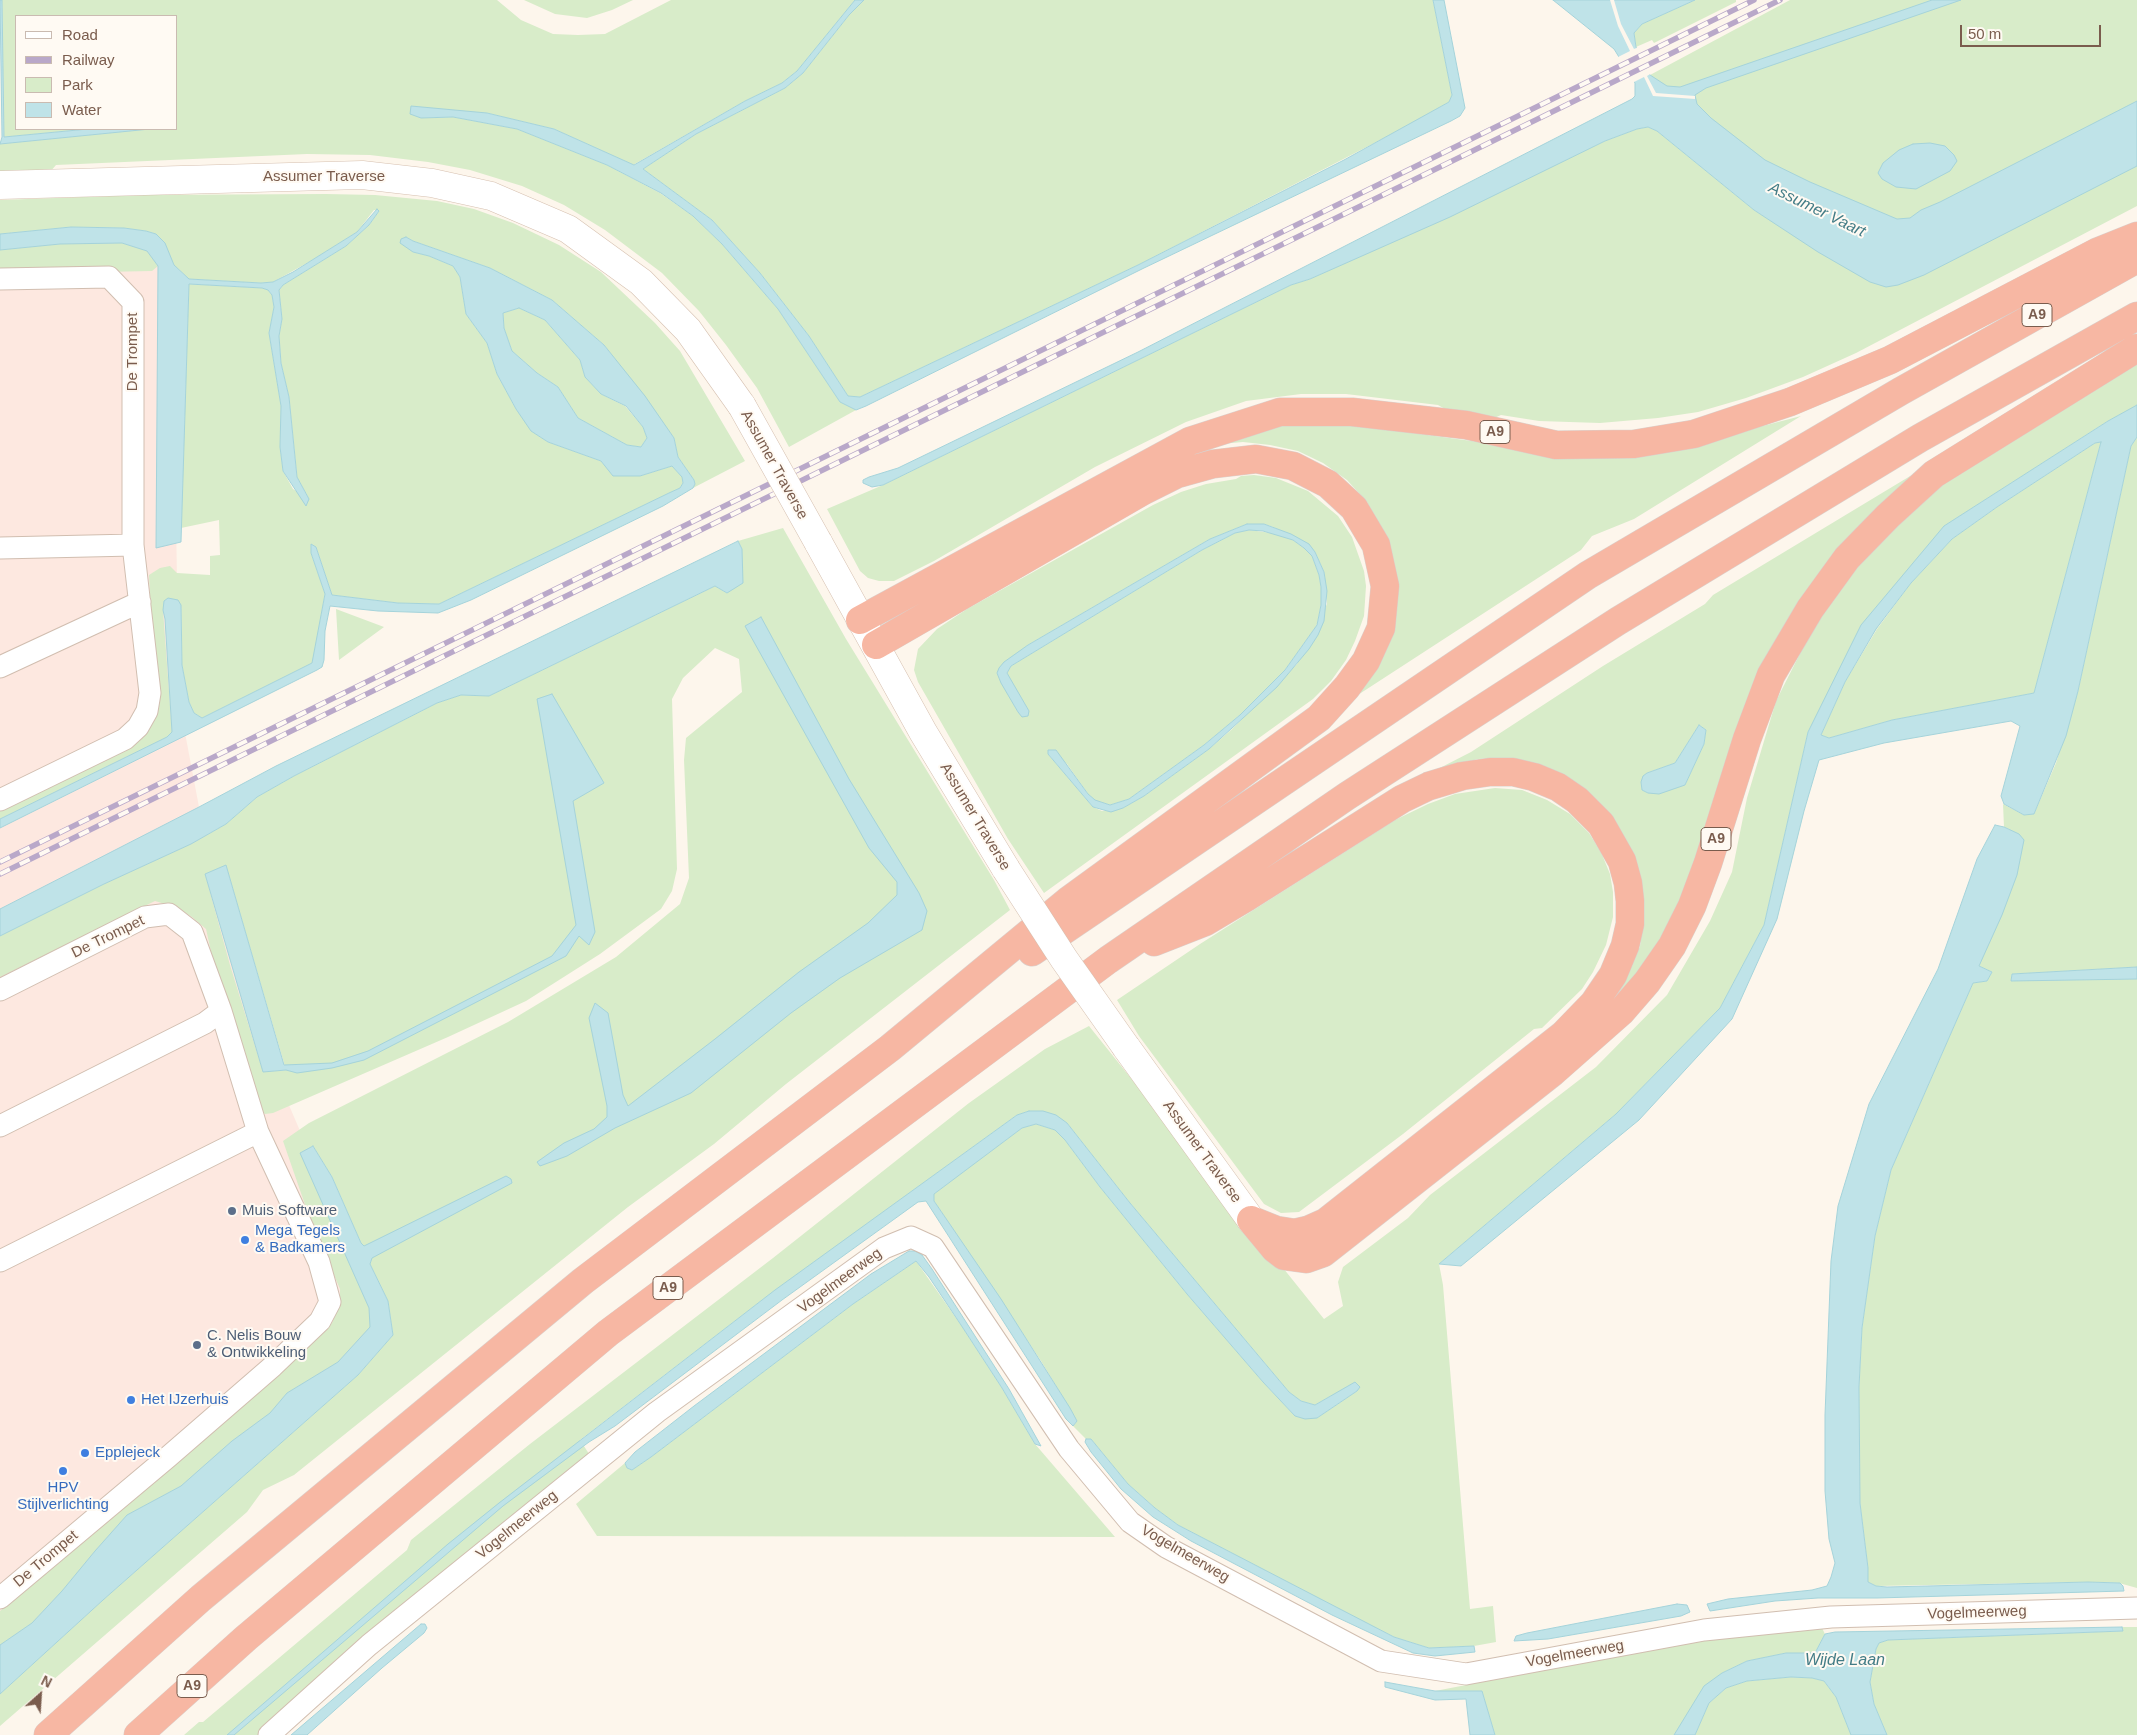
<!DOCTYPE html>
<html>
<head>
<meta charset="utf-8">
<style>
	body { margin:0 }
	#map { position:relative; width:2137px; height:1735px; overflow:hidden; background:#fdf6ec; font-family:Helvetica,sans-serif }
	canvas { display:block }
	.legend { position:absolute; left:15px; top:15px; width:162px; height:115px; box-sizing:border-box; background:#fffaf3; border:1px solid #cabbb1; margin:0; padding:6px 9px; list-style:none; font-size:15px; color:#7a5c4d }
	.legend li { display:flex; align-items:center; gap:10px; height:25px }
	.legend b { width:25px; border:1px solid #cabbb1 }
	.north { position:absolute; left:15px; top:1670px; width:50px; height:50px; -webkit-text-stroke:4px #fffaf3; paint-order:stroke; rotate:26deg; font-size:14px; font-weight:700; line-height:20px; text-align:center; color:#7a5c4d }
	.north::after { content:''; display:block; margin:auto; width:18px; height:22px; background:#7a5c4d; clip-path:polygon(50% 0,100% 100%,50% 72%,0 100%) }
	.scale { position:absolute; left:1960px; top:25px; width:141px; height:22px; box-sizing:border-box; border:2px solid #7a5c4d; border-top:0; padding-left:6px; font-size:15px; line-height:18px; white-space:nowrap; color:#7a5c4d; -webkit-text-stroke:4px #fffaf3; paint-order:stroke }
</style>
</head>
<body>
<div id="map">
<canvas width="2137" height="1735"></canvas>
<ul class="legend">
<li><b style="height:6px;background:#fff"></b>Road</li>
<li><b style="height:6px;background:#b9a8c9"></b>Railway</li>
<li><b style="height:14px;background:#d8ecc9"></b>Park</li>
<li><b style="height:14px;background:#bfe3e8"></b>Water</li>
</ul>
<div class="north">N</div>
<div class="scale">50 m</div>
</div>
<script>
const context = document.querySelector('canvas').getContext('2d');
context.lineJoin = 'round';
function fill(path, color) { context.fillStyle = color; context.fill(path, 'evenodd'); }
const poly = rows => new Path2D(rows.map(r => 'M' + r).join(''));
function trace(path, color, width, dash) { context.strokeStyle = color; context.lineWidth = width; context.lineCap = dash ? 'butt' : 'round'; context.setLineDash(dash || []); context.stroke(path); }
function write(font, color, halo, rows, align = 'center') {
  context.font = font + ' Helvetica,sans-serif'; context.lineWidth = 4; context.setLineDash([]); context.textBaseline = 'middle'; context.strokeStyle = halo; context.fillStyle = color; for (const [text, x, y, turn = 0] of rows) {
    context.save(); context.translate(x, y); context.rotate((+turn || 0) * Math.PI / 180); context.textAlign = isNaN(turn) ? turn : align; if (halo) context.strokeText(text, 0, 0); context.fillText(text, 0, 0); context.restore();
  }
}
fill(poly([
	[0,238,142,238,172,276,179,701,199,807,273,1068,325,1189,382,1334,0,1672]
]), '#fde8e0');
fill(poly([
	[2,0,497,0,521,20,553,34,578,35,605,34,671,0,855,0,797,71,782,83,745,101,633,165,554,129,487,113,421,118,453,117,517,129,607,165,660,193,693,216,722,244,778,309,840,402,856,410,789,447,757,388,726,345,699,311,662,273,605,230,564,205,522,186,470,170,428,162,370,155,307,154,56,165,50,172,0,175,0,144,150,129,176,129,176,16,16,16,16,129,88,129,4,137],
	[524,0,633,0,612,10,587,18,555,14],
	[864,0,1433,0,1452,95,1449,102,1419,120,1138,265,860,397,848,396,809,336,760,273,712,220,643,169,696,134,785,88,803,73,849,15],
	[1695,0,1736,0,1736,2,1654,43,1652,40,1636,47,1634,33,1642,24],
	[1790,0,2137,0,2137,206,1856,353,1803,377,1746,398,1698,412,1658,418,1600,423,1539,421,1501,415,1492,419,1452,413,1438,405,1346,394,1301,394,1246,401,1186,422,1095,467,934,561,894,581,879,581,868,578,860,571,827,509,883,485,1291,285,1310,279,1605,141,1637,129,1648,127,1657,131,1754,210,1824,254,1650,75],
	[326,194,375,195,437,201,474,209,513,223,559,245,601,272,655,323,680,351,745,461,693,488,695,484,694,480,678,457,674,438,604,345,552,300,490,268,413,241,406,237,413,252,429,256,453,266,460,277,466,314,487,343,497,374,516,409,532,431,548,442,601,461,614,476,640,476,672,466,682,477,683,483,680,488,439,604,398,603,332,595,316,547,311,553,325,594,313,663,202,718,194,713,189,702,182,665,181,605,163,610,172,732,167,737,0,819,0,809,142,738,156,717,149,575,160,568,170,566,177,573,210,575,210,556,220,555,219,520,181,528,189,284,262,288,268,290,272,295,274,307,269,333,281,406,280,447,283,471,293,489,309,499,297,477,296,466,289,397,281,363,279,336,282,319,279,290,283,285,346,246,369,225,379,211,374,210,357,232,316,258,273,282,261,283,189,279,174,265,156,234,146,231,124,228,71,227,0,234,0,200,138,195],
	[122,243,147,251,158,266,152,271,0,274,0,250,60,244],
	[519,308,545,320,580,360,585,377,601,394,625,406,643,427,647,438,641,447,627,445,578,418,558,387,537,373,512,351,504,328,503,313],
	[2137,361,2137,407,2108,421,1945,526,1808,732,1764,925,1720,1008,1616,1114,1439,1264,1443,1285,1470,1609,1493,1606,1496,1642,1474,1646,1429,1648,1394,1637,1366,1624,1178,1525,1155,1508,1128,1484,1091,1439,1086,1439,1073,1426,1077,1421,1041,1361,934,1201,934,1194,959,1174,1022,1128,1036,1124,1055,1130,1065,1140,1100,1187,1187,1294,1263,1382,1295,1416,1317,1418,1357,1391,1331,1396,1315,1405,1301,1401,1289,1392,1130,1203,1067,1123,1029,1111,1017,1115,757,1304,580,1440,593,1460,365,1639,258,1735,184,1735,199,1722,203,1722,407,1550,411,1540,530,1444,773,1258,969,1103,1045,1049,1089,1026,1324,1319,1343,1306,1338,1282,1343,1267,1408,1218,1430,1195,1596,1067,1667,995,1710,921,1732,872,1747,798,1776,701,1817,620,1858,563,1937,488],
	[1801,416,1634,519,1592,536,1581,550,1347,702,1378,666,1381,529,1367,502,1347,480,1323,463,1298,451,1270,445,1243,442,1220,444,1281,423,1324,421,1494,444,1690,445],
	[2137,437,2137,967,2012,974,2011,980,2137,979,2137,1588,2119,1583,2088,1582,1876,1586,1868,1582,1868,1568,1860,1503,1859,1387,1862,1328,1875,1236,1891,1170,1973,983,1987,981,1992,972,1979,966,2010,830,2004,827,2003,804,2024,815,2034,814,2056,763,2078,691,2131,446],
	[2101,442,2034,693,1892,720,1829,738,1821,735,1845,682,1877,629,1911,583,1952,539,1997,507,2095,443],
	[1945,455,1823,571,1693,882,1648,964,1604,1008,1632,966,1640,946,1642,931,1633,855,1614,820,1598,801,1583,788,1528,762,1500,758,1478,759,1432,772,1471,752,1603,666,1705,604,1713,595],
	[1699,725,1706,730,1704,744,1685,785,1648,793,1642,790,1641,783,1647,773,1675,763],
	[1254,475,1276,478,1308,491,1338,516,1352,537,1364,571,1366,586,1364,616,1355,641,1346,660,1331,681,1313,699,1044,893,1008,839,918,682,914,670,918,649,937,629,967,609,1153,505,1181,492,1206,484,1236,479,1241,476],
	[1247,524,1264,524,1273,527,1315,552,1324,572,1327,604,1297,664,1231,730,1209,749,1144,796,1123,808,1102,811,1093,807,1048,754,1067,764,1088,794,1095,801,1110,805,1129,799,1204,745,1240,715,1285,670,1317,625,1321,605,1321,587,1319,575,1312,556,1304,548,1293,540,1279,534,1249,530,1235,533,1202,550,1011,666,1007,673,1010,681,1029,711,1018,712,997,673,1028,645,1210,539],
	[783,528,846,639,994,880,1010,910,786,1084,714,1144,628,1207,294,1475,263,1490,247,1512,0,1726,0,1694,103,1600,358,1375,393,1335,388,1301,370,1264,371,1258,376,1255,370,1245,364,1246,361,1243,332,1177,313,1146,301,1153,369,1308,370,1327,338,1362,287,1393,270,1413,232,1441,181,1486,127,1515,95,1551,62,1591,32,1623,0,1645,0,1611,332,1323,340,1304,340,1289,311,1222,283,1141,309,1123,508,1022,616,957,680,904,689,878,684,760,686,738,742,692,739,659,715,648,683,678,672,699,677,869,672,891,661,909,600,954,526,1001,448,1037,273,1113,265,1114,260,1109,214,965,206,929,192,917,178,908,155,901,0,977,0,936,104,884,191,844,226,824,257,797,294,776,437,703,461,695,489,696,715,586,727,593,742,549,738,541],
	[226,866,286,1070,263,1072,230,965,205,874],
	[336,609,384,627,339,660],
	[1495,788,1522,790,1547,800,1570,814,1589,833,1601,852,1610,874,1613,892,1613,917,1606,945,1593,972,1582,989,1542,1028,1534,1029,1403,1134,1299,1212,1281,1213,1264,1204,1139,1036,1117,1000,1200,944,1395,820,1428,804,1455,794],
	[916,1261,961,1325,1002,1388,1035,1444,1115,1537,597,1536,576,1504,625,1463,627,1468,632,1470,651,1457,853,1304],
	[1820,1624,1825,1634,1815,1653,1786,1653,1747,1661,1722,1673,1674,1735,1495,1735,1482,1691,1435,1691,1513,1676,1568,1662,1720,1636],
	[2122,1627,2137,1627,2137,1735,1887,1735,1874,1704,1870,1682,1876,1649,1879,1643,1888,1640,2122,1631],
	[1791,1677,1812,1678,1824,1681,1836,1697,1851,1735,1695,1735,1709,1703,1726,1688,1747,1681]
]), '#d8ecc9');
const water = poly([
	[0,0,2,0,4,137,88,129,150,129,0,144,2,137,0,0],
	[855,0,864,0,849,15,803,73,785,88,696,134,643,169,712,220,760,273,809,336,848,396,860,397,1138,265,1344,160,1449,102,1452,95,1433,0,1444,0,1465,108,1460,116,1451,121,1144,268,866,406,856,410,840,402,778,309,722,244,693,216,661,193,607,165,517,129,453,117,421,118,410,114,411,106,487,113,554,129,634,165,745,101,782,83,797,71,855,0],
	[1553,0,1695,0,1642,24,1634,33,1636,47,1647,73,1667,86,1680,87,1932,0,1961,0,1706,88,1695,95,1697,104,1711,118,1765,160,1810,182,1897,219,1910,218,1921,210,1940,202,2137,101,2137,166,1924,275,1898,285,1886,287,1870,282,1818,252,1754,210,1657,131,1648,127,1637,129,1605,141,1450,217,1310,279,1291,285,883,485,872,487,863,483,863,480,869,477,898,468,1138,352,1632,99,1635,96,1635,83,1614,49,1553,0],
	[1913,144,1930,143,1945,146,1954,155,1957,161,1950,171,1916,189,1896,187,1882,179,1878,173,1883,163,1899,150,1913,144],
	[377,209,379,211,369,225,346,246,283,285,279,290,282,319,279,336,281,363,289,397,297,477,309,499,306,506,283,471,280,447,281,406,269,333,274,307,272,295,268,290,262,288,189,284,181,542,156,548,158,266,147,251,122,243,60,244,0,250,0,234,71,227,124,228,146,231,156,234,165,243,174,265,189,279,261,283,273,282,293,272,357,232,377,209],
	[406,237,413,241,490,268,552,300,604,345,645,396,674,438,678,457,694,480,695,484,693,488,663,506,471,600,438,613,378,611,330,606,325,631,324,660,322,667,317,670,0,828,0,819,167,737,172,732,165,619,163,610,164,601,168,598,178,600,181,605,182,665,189,702,194,713,202,718,312,663,325,594,311,553,311,544,316,547,332,595,398,603,439,604,669,493,680,488,683,483,682,477,672,466,640,476,613,476,601,461,548,442,531,431,516,409,497,374,487,343,466,314,460,277,453,266,429,256,413,252,400,243,401,239,406,237],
	[519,308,545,320,580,360,585,377,601,394,626,406,643,427,647,438,641,447,627,445,578,418,558,387,537,373,512,351,504,328,503,313,519,308],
	[2137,405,2137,437,2131,446,2078,691,2066,736,2034,814,2024,815,2004,804,2001,796,2020,726,2011,721,1884,743,1819,760,1804,811,1777,919,1732,1019,1639,1120,1461,1266,1439,1264,1616,1114,1720,1008,1764,925,1808,732,1861,625,1944,526,2108,421,2137,405],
	[2101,442,2034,693,1892,720,1829,738,1821,735,1845,682,1876,629,1911,583,1952,539,1997,507,2095,443,2101,442],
	[1247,524,1264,524,1291,534,1309,544,1315,552,1324,572,1327,591,1324,621,1318,635,1309,649,1277,687,1209,749,1144,796,1123,808,1111,812,1093,807,1048,754,1048,750,1056,750,1088,794,1095,800,1110,805,1129,799,1204,745,1240,715,1285,670,1317,625,1321,605,1321,587,1319,575,1312,556,1304,548,1293,540,1263,531,1249,530,1235,533,1202,550,1011,666,1007,673,1029,711,1028,716,1022,717,1018,712,1001,683,997,673,999,668,1004,662,1028,645,1210,539,1247,524],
	[738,541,742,549,743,583,727,593,715,586,489,696,461,695,437,703,294,776,257,797,226,824,191,844,104,884,0,936,0,909,199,807,276,766,738,541],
	[761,617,849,779,919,893,927,911,922,930,840,978,791,1013,691,1093,615,1128,567,1156,540,1166,537,1162,564,1143,594,1129,607,1117,607,1106,589,1018,595,1003,608,1013,623,1095,628,1106,715,1039,799,972,868,923,897,895,897,882,869,848,745,626,761,617],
	[552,694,604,783,573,801,595,932,589,945,579,936,566,956,364,1060,332,1068,297,1073,286,1070,263,1072,205,874,226,865,284,1065,332,1063,368,1051,552,956,576,925,537,699,552,694],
	[1699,725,1706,730,1704,744,1685,785,1659,794,1648,793,1642,790,1641,782,1643,776,1647,773,1675,763,1699,725],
	[1995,825,2004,827,2019,834,2024,840,2017,875,2002,915,1979,966,1992,972,1987,981,1973,983,1891,1170,1875,1236,1862,1328,1859,1387,1860,1503,1868,1568,1868,1582,1876,1586,1887,1587,2088,1582,2120,1583,2123,1586,2124,1591,1877,1598,1818,1598,1775,1601,1710,1611,1707,1604,1728,1599,1812,1590,1827,1586,1831,1577,1835,1563,1829,1539,1825,1491,1825,1415,1831,1261,1838,1206,1869,1104,1938,969,1977,859,1995,825],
	[2137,967,2137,979,2011,981,2012,974,2137,967],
	[1029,1111,1043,1111,1056,1115,1067,1123,1130,1203,1289,1392,1301,1401,1315,1405,1355,1382,1360,1387,1357,1391,1317,1418,1305,1419,1295,1416,1263,1382,1187,1294,1100,1187,1065,1140,1055,1130,1036,1124,1022,1128,934,1194,934,1201,1001,1299,1070,1408,1077,1421,1073,1426,1066,1419,926,1201,918,1202,782,1300,615,1426,589,1442,503,1506,234,1735,227,1735,448,1544,499,1503,775,1290,1017,1115,1029,1111],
	[313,1146,332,1177,361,1243,364,1246,506,1176,511,1179,512,1183,372,1258,370,1264,388,1301,393,1335,358,1375,103,1600,0,1694,0,1645,32,1623,62,1591,95,1551,127,1515,181,1486,232,1441,270,1413,287,1393,338,1362,370,1327,369,1308,300,1153,313,1146],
	[909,1251,915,1251,922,1255,932,1269,1009,1389,1041,1446,1035,1444,1002,1388,961,1325,929,1277,916,1261,853,1304,651,1457,632,1470,627,1468,625,1463,635,1452,694,1406,871,1274,909,1251],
	[1086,1439,1091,1439,1128,1484,1155,1508,1178,1525,1394,1637,1429,1648,1474,1646,1475,1652,1435,1656,1413,1653,1332,1615,1191,1541,1153,1517,1121,1489,1091,1452,1085,1442,1086,1439],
	[1677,1604,1687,1605,1690,1612,1681,1616,1548,1639,1514,1641,1516,1636,1527,1633,1677,1604],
	[421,1624,425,1624,427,1628,424,1633,382,1668,307,1735,291,1735,421,1624],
	[2122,1627,2123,1631,1888,1640,1879,1643,1876,1649,1870,1682,1874,1704,1887,1735,1851,1735,1836,1697,1824,1681,1812,1678,1791,1677,1747,1681,1726,1688,1709,1703,1695,1735,1674,1735,1704,1686,1722,1673,1747,1661,1786,1653,1815,1653,1825,1634,1835,1632,2122,1627],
	[1385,1682,1435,1691,1482,1691,1495,1735,1470,1735,1466,1699,1435,1700,1385,1687,1385,1682]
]);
fill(water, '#bfe3e8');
trace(water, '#a5d3da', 1);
fill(poly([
	[1610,0,1614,0,1621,24,1634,49,1639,47,1647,67,1652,73,1647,76,1656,93,1695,96,1695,99,1653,96,1644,77,1632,83,1616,58,1630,51,1618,26]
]), '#fdf6ec');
const minor = poly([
	[0,279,109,277,133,302,133,545,150,693,147,711,138,727,125,739,0,800],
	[0,548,133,545],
	[0,667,140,602],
	[0,990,145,917,169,914,192,932,221,1011,205,1023,0,1126],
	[221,1011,258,1132],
	[0,1261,258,1132,319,1262,330,1302,320,1321,273,1366,168,1457,0,1598],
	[269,1735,369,1645,657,1412,884,1248,911,1237,933,1247,1069,1449,1130,1522,1166,1547,1381,1661,1466,1674,1704,1630,1831,1617,2137,1608]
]);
const secondary = poly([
	[0,185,362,175,432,183,491,196,568,229,641,282,688,330,742,406],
	[818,542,923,732,1006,869],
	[1126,1047,1251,1220]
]);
const motorway = poly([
	[860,620,1190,441,1280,412,1352,412,1466,425,1556,445,1634,444,1694,434,1790,402,1890,360,2097,252,2137,236],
	[1154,942,1205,922,1247,897,1402,799,1429,786,1462,776,1490,772,1513,772,1534,777,1558,787,1577,800,1601,824,1622,861,1628,883,1630,901,1630,924,1625,946,1613,975,1594,1003,1563,1035,1326,1222,1308,1230,1295,1233,1276,1230,1251,1220],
	[1032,952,1588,575,1901,391,2137,259],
	[1251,1220,1275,1249,1284,1256,1306,1259,1323,1253,1553,1072,1621,1012,1647,982,1672,946,1692,906,1708,863,1747,739,1771,675,1810,609,1847,558,1888,516,1934,474,2137,348],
	[48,1735,201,1598,583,1281,890,1048,1069,900,1319,718,1347,687,1366,661,1381,628,1385,586,1376,545,1354,508,1328,484,1293,466,1256,459,1213,464,1177,474,1143,491,876,645],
	[138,1735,246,1638,608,1333,1108,960,1347,796,1618,621,1920,438,2137,316]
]);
trace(minor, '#d1beb0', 23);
trace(secondary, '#d6c0b0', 29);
trace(motorway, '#dad1cd', 29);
trace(minor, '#fff', 21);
trace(secondary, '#fff', 28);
trace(motorway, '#f7b7a3', 28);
const rail = poly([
	[0,862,1754,0],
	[0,874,1780,0]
]);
trace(rail, '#b9a8c9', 5.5);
trace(rail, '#fffaf3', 4, [11]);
const secondaryBridge = poly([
	[742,406,818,542],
	[1006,869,1064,959,1126,1047]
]);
trace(secondaryBridge, '#d6c0b0', 29, []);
trace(secondaryBridge, '#fff', 28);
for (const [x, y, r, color] of [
	[232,1211,5,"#5c6f8a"],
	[245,1240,5,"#3f7fe0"],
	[197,1345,5,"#5c6f8a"],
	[131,1400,5,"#3f7fe0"],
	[85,1453,5,"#3f7fe0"],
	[63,1471,5,"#3f7fe0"]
]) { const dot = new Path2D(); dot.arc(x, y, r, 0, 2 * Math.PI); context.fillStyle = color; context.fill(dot); trace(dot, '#fffaf3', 2); }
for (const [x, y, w] of [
	[2037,315,30],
	[1495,432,30],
	[1716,839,30],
	[668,1288,30],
	[192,1686,30]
]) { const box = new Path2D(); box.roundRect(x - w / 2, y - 11.5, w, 23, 4); context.fillStyle = '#fffaf3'; context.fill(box); trace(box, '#7a5c4d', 1); }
write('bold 14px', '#7a5c4d', null, [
	["A9",2037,315],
	["A9",1495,432],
	["A9",1716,839],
	["A9",668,1288],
	["A9",192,1686]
]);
write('15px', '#7a5c4d', '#fffaf3', [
	["Assumer Traverse",324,177],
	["De Trompet",133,352,-90],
	["Assumer Traverse",774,465,61],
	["Assumer Traverse",975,817,59],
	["De Trompet",108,937,-26],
	["Assumer Traverse",1202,1152,54],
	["Vogelmeerweg",840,1281,-36],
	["Vogelmeerweg",517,1525,-39],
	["Vogelmeerweg",1185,1554,30],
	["De Trompet",46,1559,-40],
	["Vogelmeerweg",1977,1613,-2],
	["Vogelmeerweg",1575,1654,-10]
]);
write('15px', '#4e5e75', '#fffaf3', [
	["Muis Software",242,1211],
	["C. Nelis Bouw",207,1336],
	["& Ontwikkeling",207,1353]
], 'left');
write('15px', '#366cbe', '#fffaf3', [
	["Mega Tegels",255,1231],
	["& Badkamers",255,1248],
	["Het IJzerhuis",141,1400],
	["Epplejeck",95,1453],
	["HPV",63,1488,"center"],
	["Stijlverlichting",63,1505,"center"]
], 'left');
write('italic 16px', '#437c86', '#fffaf3', [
	["Assumer Vaart",1817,210,26],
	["Wijde Laan",1845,1661]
]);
</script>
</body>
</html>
